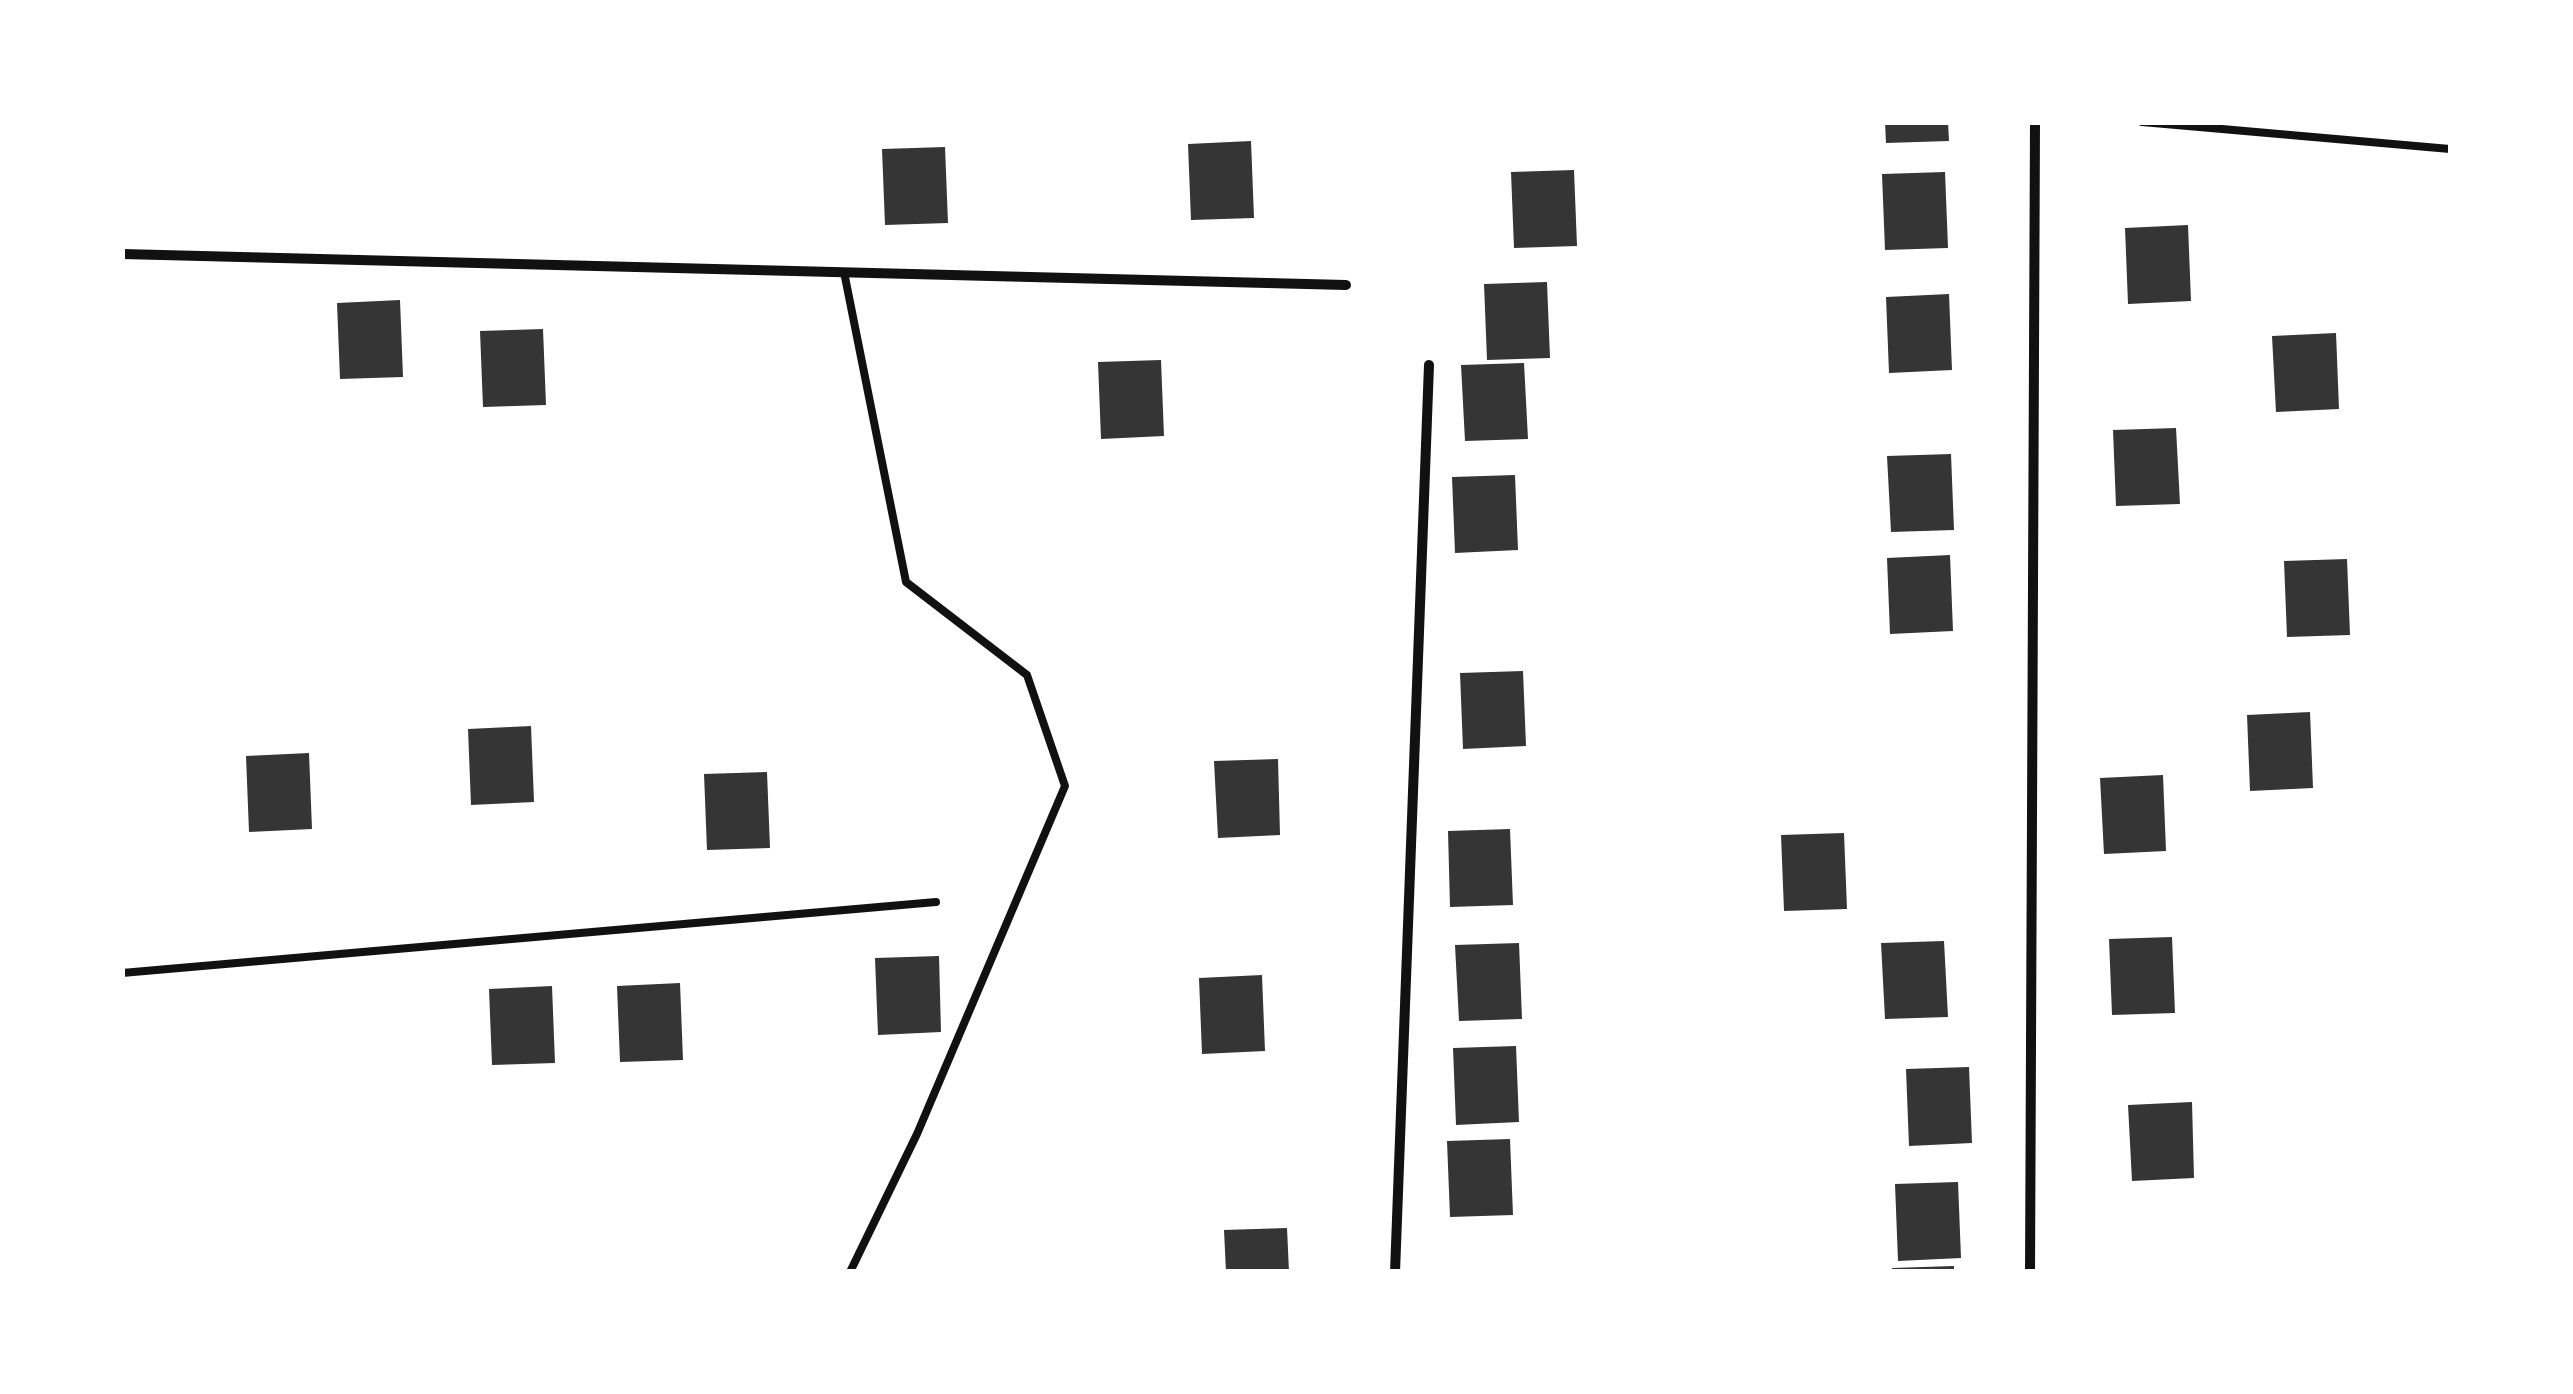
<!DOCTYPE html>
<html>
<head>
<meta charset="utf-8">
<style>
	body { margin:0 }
	#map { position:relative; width:2573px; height:1394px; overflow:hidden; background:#fff; font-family:"Golos Text",sans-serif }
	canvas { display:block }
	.frame { position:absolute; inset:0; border:125px solid #fff; pointer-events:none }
</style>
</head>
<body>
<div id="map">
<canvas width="2573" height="1394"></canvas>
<div class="frame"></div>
</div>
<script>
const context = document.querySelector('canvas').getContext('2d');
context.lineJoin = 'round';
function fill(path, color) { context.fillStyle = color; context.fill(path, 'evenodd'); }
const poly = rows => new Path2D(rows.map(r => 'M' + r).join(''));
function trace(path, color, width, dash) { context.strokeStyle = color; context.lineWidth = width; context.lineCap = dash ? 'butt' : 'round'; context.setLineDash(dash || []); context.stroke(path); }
fill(poly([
	[1885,122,1948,122,1949,141,1886,143],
	[1251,141,1254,218,1191,220,1188,144],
	[945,147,948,223,885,225,882,149],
	[1574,170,1577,246,1514,248,1511,172],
	[1945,172,1948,248,1885,250,1882,174],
	[2188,225,2191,301,2128,304,2125,228],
	[1547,282,1550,358,1487,360,1484,284],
	[1949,294,1952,370,1889,373,1886,297],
	[400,300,403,377,340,379,337,303],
	[543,329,546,405,483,407,480,331],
	[2336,333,2339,409,2276,412,2272,336],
	[1161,360,1164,436,1101,439,1098,362],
	[1524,363,1528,439,1465,441,1461,365],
	[2176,428,2180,504,2116,506,2113,430],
	[1951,454,1954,530,1891,532,1887,456],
	[1515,475,1518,550,1455,553,1452,477],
	[1950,555,1953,631,1890,634,1887,558],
	[2347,559,2350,635,2287,637,2284,561],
	[1523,671,1526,746,1463,749,1460,673],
	[2310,712,2313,788,2250,791,2247,715],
	[531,726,534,802,471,805,468,729],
	[309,753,312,829,249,832,246,756],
	[1278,759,1280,835,1218,838,1214,761],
	[767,772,770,848,707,850,704,774],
	[2163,775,2166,851,2104,854,2100,778],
	[1510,829,1513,905,1450,907,1448,831],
	[1844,833,1847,909,1784,911,1781,835],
	[2172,937,2175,1013,2112,1015,2109,939],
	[1944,941,1948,1017,1885,1019,1881,943],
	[1519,943,1522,1019,1459,1021,1455,945],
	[939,956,941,1032,878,1035,875,958],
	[1262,975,1265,1051,1202,1054,1199,978],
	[680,983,683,1060,620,1062,617,986],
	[552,986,555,1063,492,1065,489,989],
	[1516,1046,1519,1122,1456,1125,1453,1048],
	[1969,1067,1972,1143,1909,1146,1906,1069],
	[2192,1102,2194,1178,2132,1181,2128,1105],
	[1510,1139,1513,1215,1450,1217,1447,1141],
	[1958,1182,1961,1258,1898,1261,1895,1184],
	[1287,1228,1289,1272,1226,1272,1224,1230],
	[1954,1266,1954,1272,1892,1272,1892,1268]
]), '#353535');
trace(poly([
	[2142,122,2450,149],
	[844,272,906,582,1027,675,1065,786,917,1134,850,1272],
	[122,973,936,902]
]), '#111', 8);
trace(poly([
	[122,254,1346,285],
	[1395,1272,1429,365],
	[2030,1272,2035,122]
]), '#111', 10);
</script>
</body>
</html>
